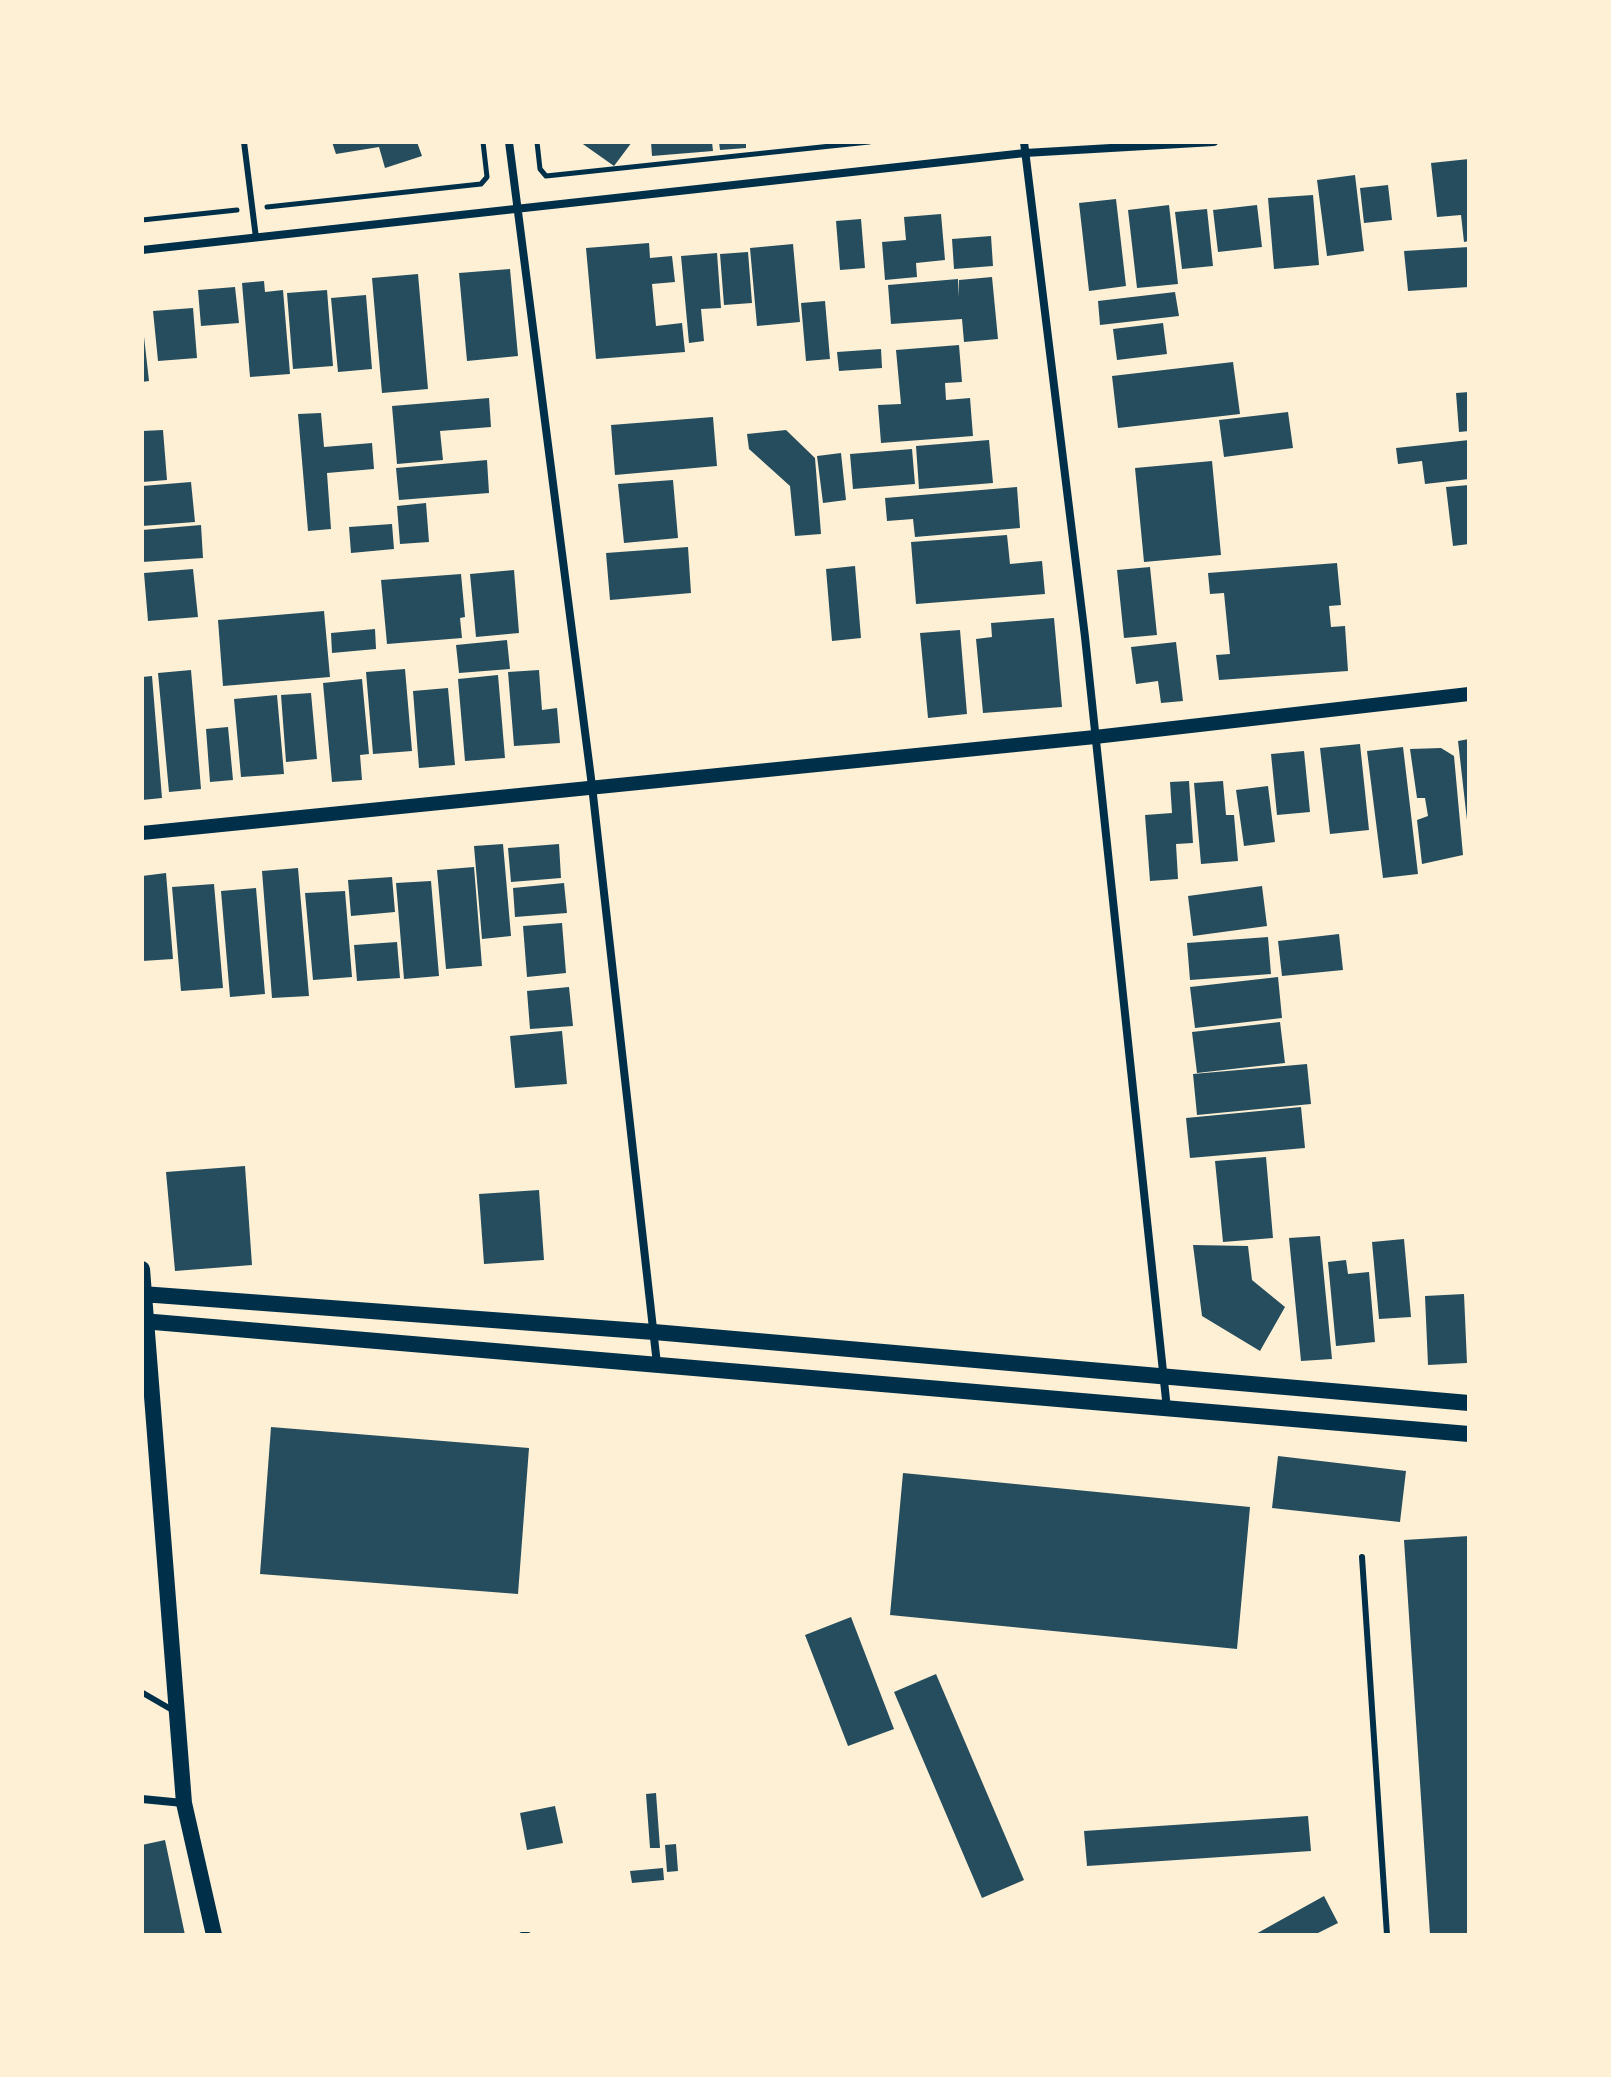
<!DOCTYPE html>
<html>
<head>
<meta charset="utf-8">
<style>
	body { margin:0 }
	#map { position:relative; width:1611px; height:2077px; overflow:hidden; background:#fdf0d5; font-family:Jost,sans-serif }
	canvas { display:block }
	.frame { position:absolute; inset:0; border:144px solid #fdf0d5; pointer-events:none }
</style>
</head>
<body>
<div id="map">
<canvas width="1611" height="2077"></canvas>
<div class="frame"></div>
</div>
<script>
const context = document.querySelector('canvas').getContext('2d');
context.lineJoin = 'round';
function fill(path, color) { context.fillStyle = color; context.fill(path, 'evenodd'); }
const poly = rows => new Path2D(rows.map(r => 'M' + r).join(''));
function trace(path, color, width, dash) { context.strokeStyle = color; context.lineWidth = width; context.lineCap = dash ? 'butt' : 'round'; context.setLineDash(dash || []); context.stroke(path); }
fill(poly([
	[332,142,417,142,422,156,385,168,379,147,336,154],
	[580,142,632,142,614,166],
	[651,142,712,142,713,151,652,156],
	[719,142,746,142,746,148,720,150],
	[1469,159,1469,241,1464,242,1461,215,1437,217,1431,163],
	[1355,175,1364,251,1327,256,1317,180],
	[1388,185,1392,220,1364,223,1360,188],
	[1313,195,1319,265,1274,269,1268,198],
	[1116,199,1126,286,1089,291,1079,203],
	[1169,205,1178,284,1137,288,1128,210],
	[1257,205,1262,247,1218,252,1213,210],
	[1207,209,1213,266,1182,269,1175,212],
	[941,214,945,260,916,263,917,277,885,280,882,242,906,240,904,217],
	[861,219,865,268,840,270,836,221],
	[991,236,993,266,954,269,952,239],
	[649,243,650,258,672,256,675,282,652,284,656,326,682,323,685,352,596,359,586,248],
	[793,244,800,322,757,326,750,248],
	[1469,247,1469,287,1408,291,1404,251],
	[748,252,752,303,724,305,720,254],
	[717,253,721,308,701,309,704,341,689,343,681,256],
	[510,269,518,356,467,361,459,273],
	[418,274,428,389,382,393,372,278],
	[992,277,998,339,964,342,962,319,891,324,888,285,958,279,959,297,959,280],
	[264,281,265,292,283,290,290,374,250,377,242,283],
	[235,287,239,323,201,326,198,290],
	[327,290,333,366,293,369,287,293],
	[1175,292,1179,316,1100,325,1098,301],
	[366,295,372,369,338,372,331,298],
	[825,301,830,359,806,361,801,303],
	[193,308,197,358,158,361,153,311],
	[142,319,149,381,142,382],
	[1163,323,1167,354,1117,360,1113,329],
	[959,345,962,382,945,383,946,400,970,398,973,436,881,443,878,405,901,404,896,350],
	[881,349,882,368,839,371,837,352],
	[1233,362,1240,414,1118,428,1112,376],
	[1469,392,1469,431,1459,432,1456,393],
	[489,398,491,427,440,431,443,460,397,464,392,406],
	[1288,412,1293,448,1224,457,1219,420],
	[321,413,324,447,372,443,374,469,327,473,331,529,308,531,298,414],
	[713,417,717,466,615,475,611,425],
	[163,430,167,480,142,482,142,431],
	[786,430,815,458,821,534,795,536,790,486,749,449,747,434],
	[989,440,993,483,919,489,916,446],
	[1469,440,1469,479,1425,484,1422,461,1398,464,1396,448],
	[912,449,915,484,853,489,850,454],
	[841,453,846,500,823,503,817,456],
	[487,460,489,493,399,500,396,468],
	[1212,461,1221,555,1144,562,1135,468],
	[673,480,678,538,624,543,618,484],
	[191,482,195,522,142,526,142,486],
	[1469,485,1469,544,1453,546,1446,487],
	[1017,487,1020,528,915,537,913,519,887,521,885,498],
	[426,503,429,542,400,544,397,506],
	[392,524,394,549,351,553,349,527],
	[201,525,203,558,142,562,142,530],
	[1007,535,1010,564,1042,561,1045,594,916,604,911,542],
	[688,547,691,593,610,600,606,553],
	[1337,563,1341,605,1329,606,1331,627,1345,626,1348,671,1219,680,1216,655,1230,654,1224,593,1210,594,1208,573],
	[855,566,861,638,832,641,826,569],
	[1150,567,1157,635,1124,638,1117,570],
	[193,569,198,617,148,621,144,573],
	[514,570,519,633,476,637,470,574],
	[461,574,465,617,460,618,462,638,387,644,381,580],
	[324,611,330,677,223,686,218,620],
	[1054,618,1062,707,983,713,976,639,992,637,991,623],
	[375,629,376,649,332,653,331,633],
	[960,630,967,714,928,718,920,633],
	[507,640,510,669,459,673,456,645],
	[1176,642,1183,701,1161,703,1158,681,1136,684,1131,647],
	[405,669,412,751,373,754,366,672],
	[191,670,201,789,169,792,158,673],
	[539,670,542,710,557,708,560,743,514,746,508,672],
	[498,675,505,758,465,761,458,679],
	[152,676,162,798,142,800,142,677],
	[362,679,369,754,360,755,362,780,332,782,323,683],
	[448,688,455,765,419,768,413,691],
	[311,693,317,759,286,762,281,695],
	[277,695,284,774,241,777,234,699],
	[228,727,233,780,210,782,206,729],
	[1469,739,1469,820,1467,820,1458,741],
	[1360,744,1369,830,1330,834,1320,748],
	[1403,747,1418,874,1383,878,1367,751],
	[1441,748,1454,756,1463,855,1422,864,1417,820,1428,816,1425,798,1417,798,1410,749],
	[1304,751,1310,812,1277,815,1271,754],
	[1189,781,1193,843,1176,844,1178,879,1150,881,1145,815,1172,813,1170,782],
	[1223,781,1226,815,1234,815,1238,861,1201,864,1194,783],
	[1268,786,1275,842,1244,846,1236,790],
	[503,844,511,936,482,939,474,846],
	[559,844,561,878,511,882,508,848],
	[474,867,482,966,446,969,437,870],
	[298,868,309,996,272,998,262,871],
	[166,873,173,959,142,961,142,876],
	[392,877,395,912,351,916,348,880],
	[431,881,439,976,404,979,396,883],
	[564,883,567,913,515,917,513,888],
	[214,884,223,988,181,991,172,887],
	[1262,886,1267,926,1193,936,1188,896],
	[256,888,265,994,230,997,221,891],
	[345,891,352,977,313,980,305,893],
	[562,923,566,973,527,977,523,926],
	[1339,934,1343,970,1282,976,1278,941],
	[1268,937,1271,974,1190,980,1187,943],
	[397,942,400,978,357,981,354,945],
	[1278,977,1282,1018,1195,1028,1190,987],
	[569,987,573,1026,530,1029,527,991],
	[1280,1022,1285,1063,1197,1073,1192,1032],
	[562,1031,567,1084,515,1088,510,1036],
	[1307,1064,1311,1104,1197,1115,1193,1074],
	[1301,1107,1305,1148,1190,1158,1186,1118],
	[1266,1157,1273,1238,1223,1242,1215,1161],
	[245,1166,252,1265,175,1271,166,1172],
	[539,1190,544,1260,484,1264,479,1194],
	[1320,1236,1332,1359,1301,1361,1289,1238],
	[1404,1239,1411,1317,1379,1319,1372,1242],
	[1193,1245,1248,1246,1252,1280,1285,1307,1260,1351,1202,1316],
	[1346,1260,1348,1274,1369,1272,1375,1342,1336,1346,1328,1262],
	[1464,1294,1467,1363,1428,1365,1425,1296],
	[271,1427,529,1448,518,1594,260,1574],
	[1278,1456,1406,1471,1400,1522,1272,1508],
	[903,1473,1250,1507,1237,1649,890,1615],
	[1469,1536,1469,1935,1430,1935,1404,1540],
	[851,1617,894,1729,848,1746,805,1635],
	[936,1674,1024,1880,982,1898,894,1692],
	[656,1793,660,1848,650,1848,646,1794],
	[555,1806,563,1843,527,1850,520,1813],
	[1308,1816,1311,1851,1087,1866,1084,1831],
	[165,1840,185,1935,142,1935,142,1845],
	[676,1844,678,1871,667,1872,665,1845],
	[663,1868,664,1880,632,1883,630,1871],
	[1324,1896,1338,1923,1314,1935,1254,1935]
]), '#264d5e');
trace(poly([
	[537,142,540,169,546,176,869,142],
	[267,207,481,184,487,177,483,142],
	[142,220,237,210]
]), '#003049', 5);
trace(poly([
	[244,142,256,238],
	[1362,1557,1387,1935],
	[143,1693,174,1711],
	[522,1935,528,1935]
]), '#003049', 6);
trace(poly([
	[509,142,592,786,657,1364],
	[1024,142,1085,637,1167,1409],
	[142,250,1025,153,1214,142],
	[142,1799,183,1803]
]), '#003049', 8);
trace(poly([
	[142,833,1095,737,1469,694]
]), '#003049', 14);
trace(poly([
	[142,1269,184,1803,214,1935],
	[142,1294,654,1332,1469,1403],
	[142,1321,1469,1434]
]), '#003049', 16);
</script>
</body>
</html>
